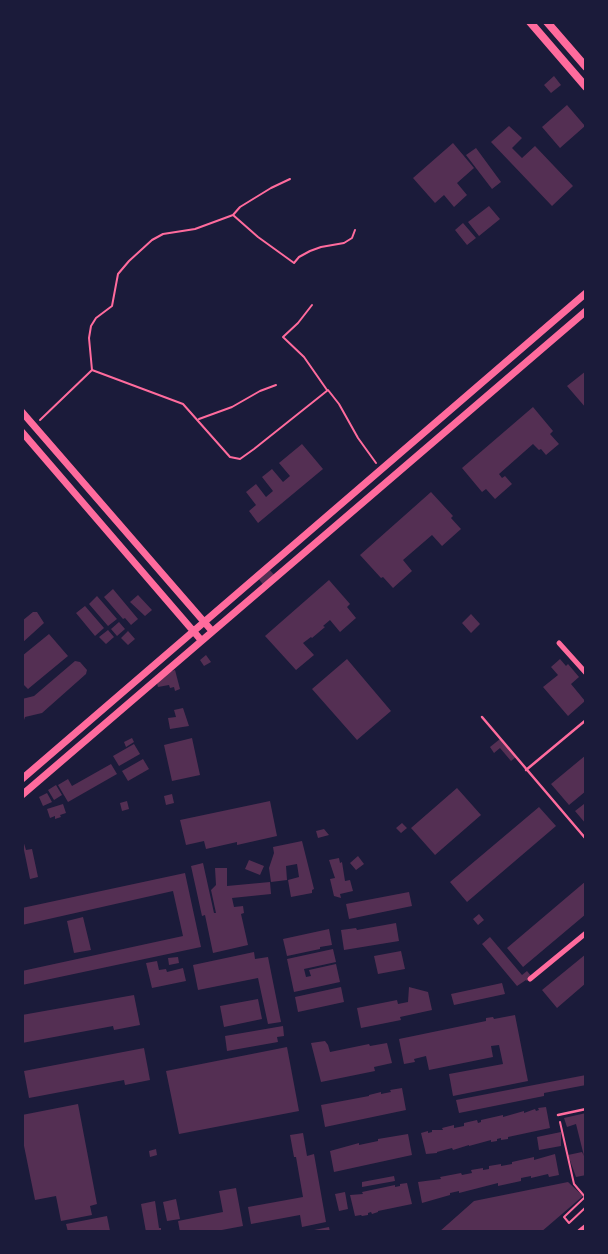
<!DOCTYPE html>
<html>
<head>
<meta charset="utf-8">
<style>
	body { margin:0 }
	#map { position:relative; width:608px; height:1254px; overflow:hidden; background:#1b1b3a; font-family:"Fira Sans",sans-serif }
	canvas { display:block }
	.frame { position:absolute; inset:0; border:24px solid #1b1b3a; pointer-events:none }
</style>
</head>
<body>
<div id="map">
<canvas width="608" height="1254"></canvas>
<div class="frame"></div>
</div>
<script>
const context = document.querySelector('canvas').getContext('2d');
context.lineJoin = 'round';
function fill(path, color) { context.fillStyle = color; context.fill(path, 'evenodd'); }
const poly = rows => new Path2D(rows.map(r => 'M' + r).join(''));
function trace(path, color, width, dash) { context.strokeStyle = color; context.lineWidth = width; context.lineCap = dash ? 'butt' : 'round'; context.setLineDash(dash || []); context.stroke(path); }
fill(poly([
	[554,76,561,85,551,93,544,85],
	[567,105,585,126,560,148,542,127],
	[509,126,522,138,512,148,522,158,535,146,573,186,552,206,491,142],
	[453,143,474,168,457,183,467,195,454,207,444,195,435,203,413,178],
	[476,148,501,182,492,189,466,155],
	[489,206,500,219,479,236,468,222],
	[463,223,476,238,467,245,455,230],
	[586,371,586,408,567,386],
	[533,407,553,431,550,434,559,444,546,455,541,449,539,450,533,444,499,474,502,478,505,476,512,484,495,499,486,489,482,492,462,468],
	[302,444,323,469,258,523,249,511,256,505,246,492,256,484,266,497,273,491,262,477,272,469,283,482,290,476,279,463],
	[431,492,453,516,451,518,461,529,442,546,432,535,403,560,412,571,393,588,383,577,381,578,360,555],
	[268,568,276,577,265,587,258,578],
	[329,580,350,604,347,607,356,618,340,632,330,620,323,626,325,627,312,638,311,637,303,643,314,655,296,670,265,636],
	[113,589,138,619,131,625,125,618,123,619,104,597],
	[138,595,152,610,145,616,130,602],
	[97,596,117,619,108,626,89,604],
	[85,606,104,628,95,636,76,613],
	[33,612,37,612,44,623,22,643,22,621],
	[471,614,480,624,471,633,462,623],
	[119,622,125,629,117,636,111,629],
	[108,630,114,637,106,644,99,637],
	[128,631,135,639,128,645,121,638],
	[49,634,68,656,28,689,22,683,22,656],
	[206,655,211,662,204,666,200,660],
	[347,659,391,711,357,740,312,689],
	[560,659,566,666,568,664,579,677,571,684,585,701,568,716,543,687,558,675,551,667],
	[75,661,80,662,87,670,86,674,42,713,25,717,22,726,22,699,34,696],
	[175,670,180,689,175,691,174,687,170,688,169,685,158,687,155,676],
	[183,708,189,726,170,729,168,718,176,717,174,710],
	[132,738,134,742,126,747,124,742],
	[192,738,200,775,172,781,164,745],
	[500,739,516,757,511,761,500,748,494,753,490,747],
	[134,744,140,754,119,766,113,756],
	[586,755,586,791,569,805,551,784],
	[143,759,149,769,128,781,122,771],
	[111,764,117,774,68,802,58,785,68,779,72,786],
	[56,785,62,795,54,800,48,790],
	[457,788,481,815,435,855,411,828],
	[47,793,52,802,43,806,39,797],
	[172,794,174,803,166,805,164,796],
	[127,801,129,809,122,811,120,803],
	[270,801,277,836,237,845,237,842,206,849,204,841,186,845,180,820],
	[63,804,66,813,60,815,61,817,55,819,55,816,50,818,47,809],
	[584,804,586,806,586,824,575,811],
	[539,807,556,826,467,902,450,882],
	[402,823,407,828,401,833,396,828],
	[324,829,329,835,318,838,316,831],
	[22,837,26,850,32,849,38,877,30,879,24,850,22,851],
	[302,841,314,889,312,890,312,893,291,897,288,880,299,877,297,864,286,866,287,880,271,882,269,868,274,853,273,847],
	[358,856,364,864,356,870,350,863],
	[339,858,340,863,342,862,345,881,350,880,353,891,340,894,341,898,334,896,330,879,335,878,329,860],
	[249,860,264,866,260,875,245,869],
	[203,863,214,913,216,913,211,890,216,885,215,868,227,868,227,886,270,882,271,894,232,898,234,907,243,906,244,913,241,914,248,945,213,953,205,915,202,916,191,866],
	[185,873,201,947,22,985,22,971,183,936,173,891,22,925,22,908],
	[586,881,586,914,523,967,507,948],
	[409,892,412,906,349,919,346,904],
	[479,914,484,920,478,925,473,919],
	[83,917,91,950,74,953,67,921],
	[396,923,399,941,344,950,341,930,356,928,357,930],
	[329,929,332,945,320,947,320,949,287,956,283,939],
	[490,937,522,975,527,971,532,977,527,981,526,980,517,986,482,944],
	[333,949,336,962,304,969,306,977,311,976,309,970,336,964,340,982,294,992,287,959],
	[401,951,405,969,378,974,374,956],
	[254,952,255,959,268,957,281,1022,268,1024,258,978,198,990,193,965],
	[586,954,586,983,557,1008,542,990],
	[178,957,179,963,169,965,168,958],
	[157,961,159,970,166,969,167,972,183,968,186,981,152,988,146,963],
	[502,983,505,994,454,1005,451,994],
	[341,987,344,1002,298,1012,295,997],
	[409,987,428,992,432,1010,400,1017,401,1020,361,1028,357,1008,397,1000,398,1004,408,1002],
	[134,995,140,1025,114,1030,113,1026,22,1043,22,1015],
	[258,999,262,1019,224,1027,220,1006],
	[515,1015,528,1081,453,1096,449,1074,503,1064,499,1045,491,1046,493,1057,429,1070,426,1056,414,1059,415,1062,404,1064,399,1039,486,1021,486,1018,493,1017,494,1019],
	[283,1026,284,1036,277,1037,278,1042,227,1051,225,1036],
	[325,1041,328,1045,330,1052,369,1044,370,1046,387,1043,392,1063,374,1067,375,1071,321,1082,311,1043],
	[287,1047,299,1111,179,1134,166,1071],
	[144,1048,150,1080,125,1085,124,1080,29,1098,24,1071],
	[586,1075,586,1085,544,1093,544,1096,459,1113,456,1100],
	[402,1088,406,1110,325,1127,321,1105,369,1096,369,1095,381,1092,381,1094,391,1092,390,1090],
	[78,1104,97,1204,90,1206,92,1215,61,1221,56,1196,35,1200,22,1136,22,1115],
	[546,1107,550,1128,508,1137,508,1139,501,1140,501,1138,497,1139,497,1141,491,1142,491,1140,469,1146,469,1145,453,1150,452,1148,437,1152,437,1153,426,1154,421,1133,428,1131,428,1133,432,1132,432,1130,443,1130,442,1128,454,1125,454,1128,464,1126,464,1123,477,1120,478,1123,481,1122,481,1120,503,1115,503,1117,524,1111,524,1113,535,1109,536,1111,539,1110,538,1108],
	[586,1113,586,1175,576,1177,568,1155,582,1152,584,1156,576,1124,567,1127,564,1118],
	[561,1132,561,1146,539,1150,537,1137],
	[303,1133,307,1156,314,1154,326,1222,302,1227,300,1215,251,1224,248,1207,303,1197,296,1157,294,1157,290,1135],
	[408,1134,412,1155,334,1172,330,1151,359,1143,359,1145,378,1141,378,1139],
	[156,1149,157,1155,150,1157,149,1151],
	[555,1154,559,1175,549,1177,548,1174,531,1178,531,1176,521,1178,521,1181,498,1186,498,1183,459,1193,459,1191,450,1193,450,1195,422,1203,418,1182,441,1179,440,1177,461,1173,462,1175,472,1173,471,1170,483,1168,483,1170,489,1169,489,1166,501,1164,501,1166,512,1164,512,1162,534,1157,534,1160],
	[394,1176,395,1181,362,1187,362,1182],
	[568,1182,583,1196,541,1232,439,1232,474,1201],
	[407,1183,412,1204,378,1211,378,1212,372,1214,371,1212,368,1213,368,1215,362,1216,361,1215,355,1216,350,1195,363,1194,362,1192,395,1185,395,1187,400,1186,400,1184],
	[236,1188,243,1226,211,1232,180,1232,178,1221,223,1212,219,1191],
	[345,1192,348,1209,339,1211,335,1194],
	[176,1199,180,1219,167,1221,163,1202],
	[155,1201,159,1228,161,1228,161,1232,146,1232,141,1204],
	[107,1216,110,1231,68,1232,66,1224],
	[329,1227,330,1232,309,1232,309,1231]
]), '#542f53');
trace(poly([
	[233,215,258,237,294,263,299,257,310,251,321,247,344,243,352,238,355,230],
	[312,305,298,323,283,337,304,357,327,390],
	[92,370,89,338,91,326,96,318,112,306,118,274,129,261,152,240,163,234,195,229,233,215,240,207,271,188,290,179],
	[199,419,232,407,260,391,276,385],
	[40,420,92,370,183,404,230,457,240,459,254,449,328,390,339,404,358,438,376,463],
	[560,1122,574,1184,585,1197,564,1217,569,1223,586,1207]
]), '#ff6b9d', 2);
trace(poly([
	[482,717,586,839],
	[526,770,586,720],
	[558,1115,586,1109]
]), '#ff6b9d', 2.5);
trace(poly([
	[559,643,586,673],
	[530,979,586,933]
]), '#ff6b9d', 5);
trace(poly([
	[22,412,212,631],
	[22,432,201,640],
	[22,779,586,293],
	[22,795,586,311]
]), '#ff6b9d', 7);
trace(poly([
	[530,22,586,87],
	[547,22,586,67],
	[581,1232,586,1228]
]), '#ff6b9d', 8);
</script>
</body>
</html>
